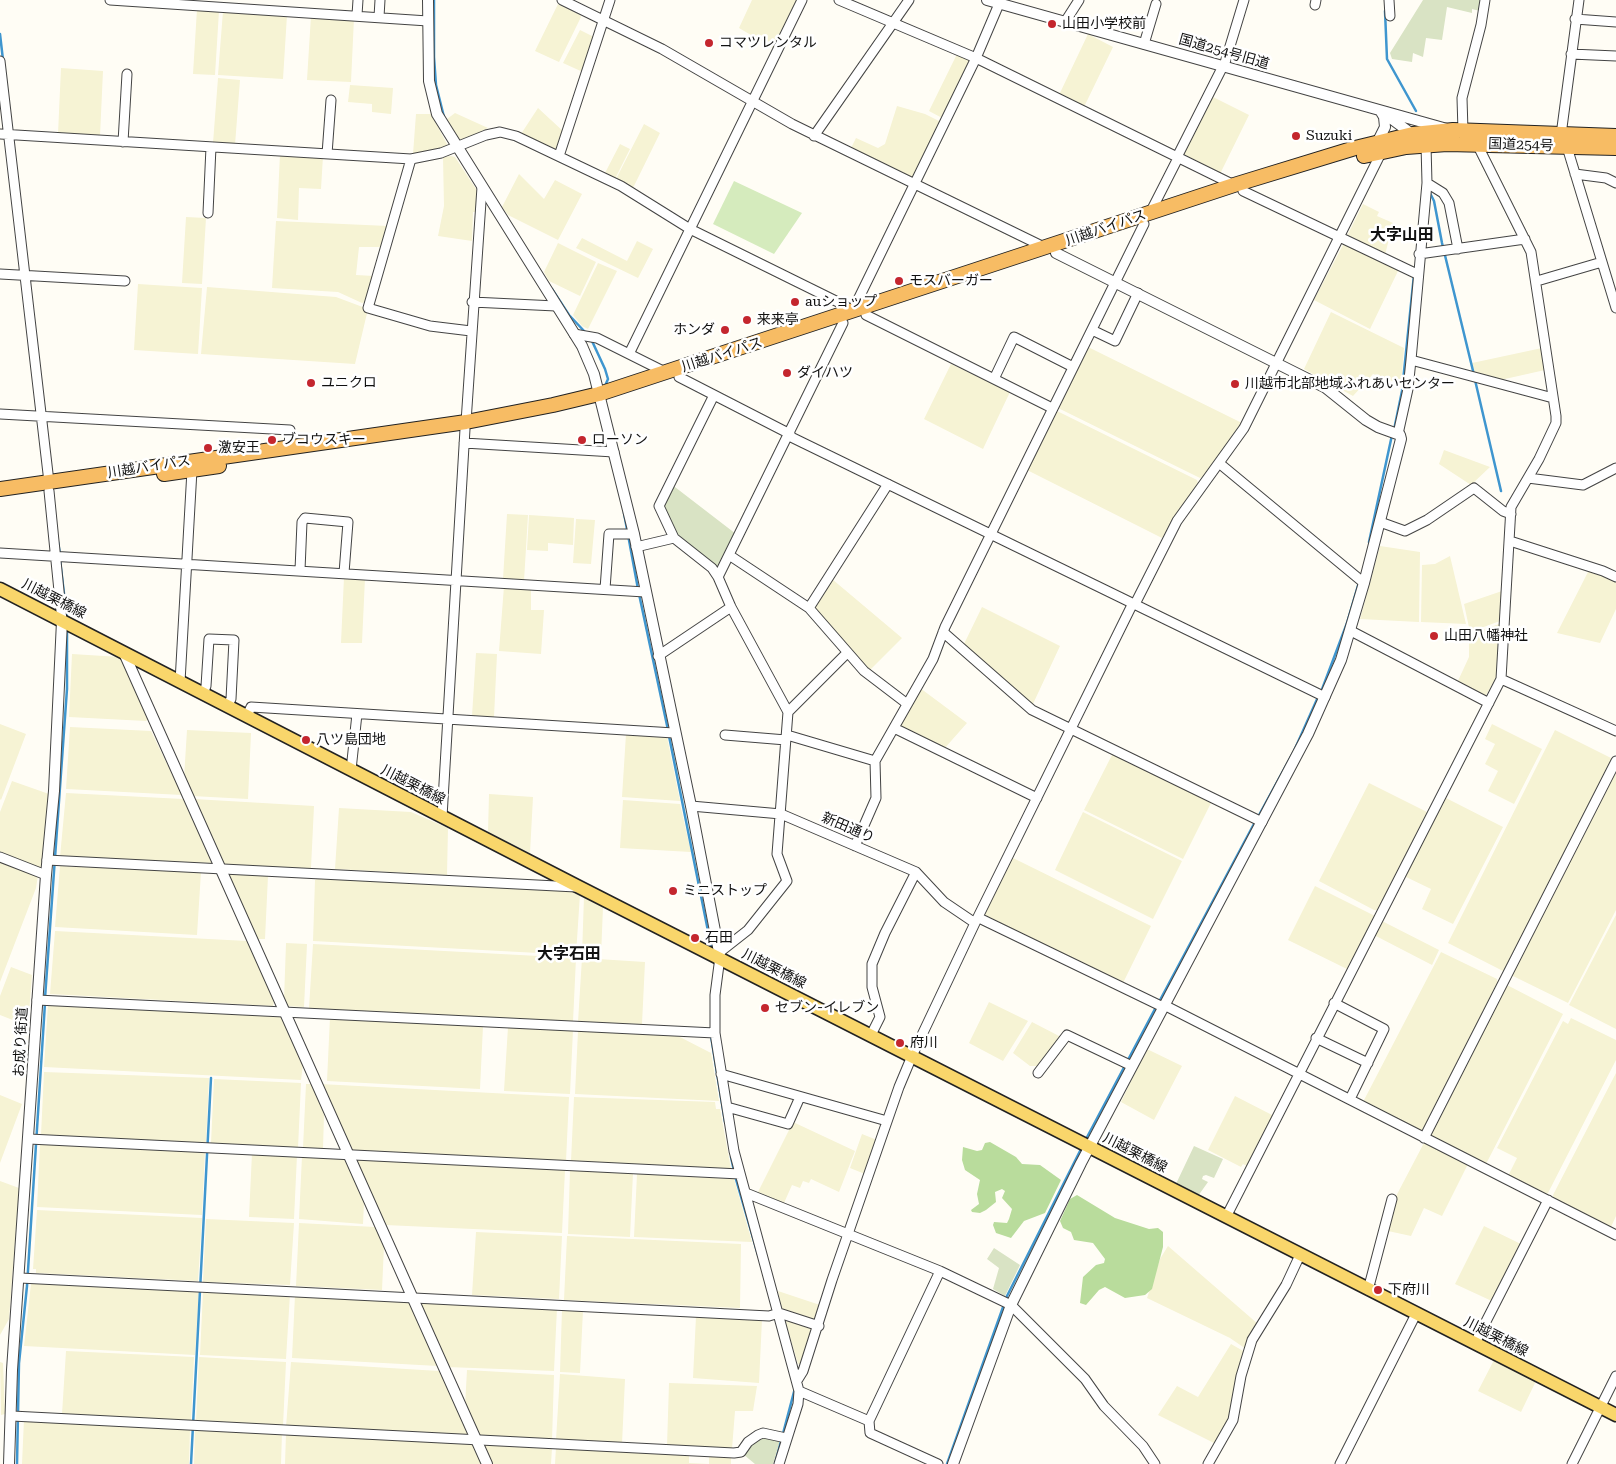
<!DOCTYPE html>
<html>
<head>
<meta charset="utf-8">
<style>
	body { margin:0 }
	canvas { display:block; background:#fffdf5 }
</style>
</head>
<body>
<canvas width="1616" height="1464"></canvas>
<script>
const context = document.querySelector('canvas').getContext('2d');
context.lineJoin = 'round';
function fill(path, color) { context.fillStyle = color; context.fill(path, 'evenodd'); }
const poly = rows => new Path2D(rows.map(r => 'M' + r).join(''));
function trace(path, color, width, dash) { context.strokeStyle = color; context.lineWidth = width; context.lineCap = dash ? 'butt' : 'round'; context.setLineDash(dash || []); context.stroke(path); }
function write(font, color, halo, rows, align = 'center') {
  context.font = font + ' "Roboto Serif","Noto Sans JP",serif'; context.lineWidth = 5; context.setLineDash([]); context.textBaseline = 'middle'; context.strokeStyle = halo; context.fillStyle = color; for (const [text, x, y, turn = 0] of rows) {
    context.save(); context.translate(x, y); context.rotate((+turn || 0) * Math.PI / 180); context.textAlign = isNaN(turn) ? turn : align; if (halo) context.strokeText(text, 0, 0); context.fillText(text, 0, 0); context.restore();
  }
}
fill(poly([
	[752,0,797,0,773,48,739,28],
	[558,4,580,15,581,17,559,62,535,51],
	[197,9,219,11,215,75,193,74],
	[223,11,287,15,283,79,218,75],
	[311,16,354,18,351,82,307,80],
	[580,30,596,38,585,73,563,63],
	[1088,34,1113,47,1084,107,1059,95],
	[958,52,972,58,944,119,929,111],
	[61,68,103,71,100,136,58,134],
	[218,78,240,80,235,145,213,143],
	[350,85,393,88,391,114,372,112,372,104,348,102],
	[1211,96,1249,115,1219,176,1181,157],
	[897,106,925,114,941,122,916,176,911,178,851,148,856,138,878,148,885,144],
	[538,108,564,132,560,147,556,151,521,134],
	[455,113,488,128,463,140,458,138,447,119],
	[416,114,431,114,448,146,446,148,413,154],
	[644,124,660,133,633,188,616,179],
	[620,144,630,149,615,179,605,173],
	[280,154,323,156,321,189,299,188,298,220,277,218],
	[451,156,455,157,478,192,476,212,473,212,472,241,438,236,444,206,443,157],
	[519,174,544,199,555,180,582,194,558,240,508,215,502,207],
	[1363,204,1379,212,1377,216,1393,223,1385,255,1347,236],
	[186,217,206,218,202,284,182,283],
	[276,221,388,226,382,247,359,247,356,275,374,276,365,302,362,303,338,292,272,288],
	[582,238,627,261,637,241,653,249,638,278,576,248],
	[558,243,596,262,580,296,549,281,544,272],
	[1346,243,1399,269,1370,329,1314,300,1343,245],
	[598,263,617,271,588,329,582,326,573,315],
	[138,284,202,288,198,354,134,350],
	[207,287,336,297,368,309,355,364,201,354],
	[1331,312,1404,348,1401,384,1373,374,1353,396,1304,369],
	[1086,346,1242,423,1203,477,1200,478,1056,407],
	[1542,348,1545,370,1496,381,1475,375,1472,363],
	[951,364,1010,392,983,449,924,419],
	[1055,410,1197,480,1198,483,1162,538,1025,469],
	[1444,450,1490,467,1471,485,1439,464],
	[507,514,528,515,524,581,503,579],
	[529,515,574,518,573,545,548,543,548,551,527,550],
	[576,519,595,520,591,564,573,563],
	[1380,546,1420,552,1419,622,1360,619],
	[1450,556,1466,624,1421,622,1422,565,1435,564],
	[1589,570,1616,580,1616,609,1600,643,1557,633],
	[344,577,365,578,362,643,341,643],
	[832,579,902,638,869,671,812,608],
	[504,586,531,588,531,610,544,610,541,654,499,651],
	[1502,591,1500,621,1470,632,1464,604],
	[982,607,1060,646,1032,706,963,646],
	[1499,624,1496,678,1485,697,1457,683,1469,657,1469,635],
	[476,653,497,654,494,717,472,716],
	[72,654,120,657,148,719,146,721,69,717],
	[920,688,967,723,944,749,898,727],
	[0,724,26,734,1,800,0,799],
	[1492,724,1542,749,1514,804,1488,791,1498,771,1485,764,1495,744,1485,739],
	[70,727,151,731,182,795,66,789],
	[187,730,251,733,248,799,192,796,184,778],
	[1555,730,1613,759,1506,971,1503,971,1448,943],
	[626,734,667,737,680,801,622,797],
	[1113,753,1211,803,1183,859,1084,810],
	[1616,769,1616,910,1568,1003,1513,976,1511,973],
	[12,781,49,794,43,866,41,869,0,854,0,812],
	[1369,783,1427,812,1379,910,1374,910,1319,881],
	[66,793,183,799,212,863,60,857],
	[489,794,533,797,530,853,488,832],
	[1444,797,1503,827,1453,924,1422,909,1431,889,1404,876],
	[194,799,314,806,311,868,309,870,223,865],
	[623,800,680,804,691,852,620,848],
	[339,808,411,812,448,828,447,875,335,869],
	[1083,812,1182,861,1153,919,1055,870],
	[1013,858,1151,926,1123,983,984,916,1010,859],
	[0,860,38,875,36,888,0,982],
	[60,866,201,872,197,935,55,927],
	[228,874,268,876,265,939,255,939],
	[318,878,575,891,580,894,576,955,313,941,315,880],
	[1315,886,1375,916,1349,970,1288,940],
	[584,896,603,907,601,956,582,955],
	[1616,915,1616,1029,1569,1005],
	[1382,921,1439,950,1432,965,1374,935],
	[55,931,247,941,274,1002,273,1006,50,994],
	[286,943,307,944,304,1007,287,1006,284,1000],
	[313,944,576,958,573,1022,309,1008],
	[1441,952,1497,979,1498,985,1423,1130,1418,1130,1363,1102],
	[582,958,645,962,642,1024,578,1022],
	[11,967,32,975,28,1026,0,1015,0,996],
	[1507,985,1563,1014,1486,1164,1431,1137,1430,1132,1503,987],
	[989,1002,1028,1021,1003,1061,969,1043],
	[48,1004,281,1016,303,1064,301,1080,44,1067],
	[330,1017,483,1026,480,1089,327,1081],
	[1571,1018,1616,1040,1616,1060,1548,1193,1544,1195,1508,1176,1517,1158,1497,1148,1563,1021,1568,1024],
	[1032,1022,1061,1037,1040,1066,1030,1066,1013,1053],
	[508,1027,573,1030,570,1094,504,1091],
	[578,1031,676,1035,711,1053,719,1101,575,1094],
	[1146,1050,1149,1050,1182,1066,1154,1120,1121,1102],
	[44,1072,209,1078,206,1143,41,1135],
	[1616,1073,1616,1216,1610,1229,1554,1201,1553,1195],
	[214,1079,301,1083,298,1148,211,1143],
	[306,1084,312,1084,324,1115,323,1149,303,1148],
	[320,1084,569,1097,566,1161,350,1150],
	[0,1095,22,1104,0,1163],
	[1235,1096,1274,1116,1249,1167,1243,1164,1241,1167,1208,1150],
	[574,1097,715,1102,716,1109,720,1109,731,1169,571,1161],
	[793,1122,855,1151,839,1192,811,1179,809,1183,803,1181,800,1188,792,1185,784,1203,758,1192],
	[862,1134,877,1140,865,1174,850,1168],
	[1425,1141,1468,1164,1442,1216,1424,1208,1411,1236,1388,1231,1394,1200],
	[40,1144,205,1151,202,1215,37,1207],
	[252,1153,297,1155,294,1219,249,1217],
	[302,1156,344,1158,346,1160,364,1203,363,1224,299,1219],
	[358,1158,565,1170,562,1233,385,1225,355,1160],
	[570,1170,633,1173,630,1237,568,1234],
	[637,1174,734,1179,752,1242,634,1237],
	[0,1181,19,1188,9,1319,0,1335],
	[37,1210,202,1218,198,1281,36,1273,36,1269,33,1269],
	[206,1219,294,1223,290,1285,203,1282],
	[299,1223,375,1227,384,1246,382,1290,296,1286],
	[1484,1226,1523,1245,1494,1302,1455,1284],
	[476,1232,562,1236,559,1299,472,1295],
	[567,1236,741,1244,740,1308,564,1300],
	[1168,1246,1258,1324,1246,1349,1230,1338,1147,1298,1160,1259],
	[45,1282,199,1290,195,1355,24,1346,31,1284],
	[203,1291,290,1294,286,1359,200,1355],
	[778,1291,820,1305,815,1323,782,1310],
	[295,1295,407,1300,410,1303,438,1366,292,1358],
	[422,1301,557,1308,554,1371,447,1367,419,1304],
	[562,1309,583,1310,580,1373,560,1372],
	[696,1316,762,1319,759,1383,693,1378],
	[784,1317,814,1327,800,1364,798,1364],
	[1231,1344,1245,1352,1231,1419,1216,1444,1158,1415,1177,1386,1198,1397],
	[66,1351,194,1357,191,1421,62,1414],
	[199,1357,286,1362,283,1426,196,1421],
	[1494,1360,1536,1381,1521,1412,1478,1391],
	[0,1362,3,1363,5,1414,1,1415],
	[291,1362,439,1371,469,1433,465,1436,286,1427],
	[467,1370,554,1375,552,1441,478,1437,465,1406],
	[560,1374,625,1379,622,1444,556,1440],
	[669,1383,757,1386,753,1411,735,1411,732,1449,667,1446],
	[24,1419,190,1429,189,1464,22,1464],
	[195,1429,282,1433,281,1464,194,1464],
	[286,1434,473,1443,483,1464,285,1464],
	[485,1444,552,1448,551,1464,491,1464,484,1447],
	[556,1447,689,1455,689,1463,709,1464,709,1455,731,1457,731,1464,555,1464]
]), '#f6f3d4');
fill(poly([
	[734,181,802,213,774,254,713,224]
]), '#d5ebbd');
fill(poly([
	[990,1142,1016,1157,1022,1164,1040,1165,1061,1180,1045,1213,1024,1221,1011,1238,996,1233,993,1225,994,1222,1007,1223,1009,1219,1012,1209,1002,1198,1005,1191,1002,1189,995,1192,996,1202,986,1210,980,1213,972,1212,971,1210,979,1204,977,1194,980,1180,965,1170,962,1160,963,1147,977,1151,982,1150,985,1143],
	[1077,1195,1115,1218,1149,1229,1158,1228,1163,1232,1163,1247,1152,1289,1145,1295,1125,1298,1105,1287,1099,1290,1086,1305,1080,1303,1083,1277,1096,1265,1104,1263,1105,1259,1093,1243,1074,1240,1071,1232,1063,1228,1060,1221,1070,1199]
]), '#b9dc9c');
fill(poly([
	[1423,0,1480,0,1480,11,1472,9,1472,13,1447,7,1442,40,1426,38,1423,57,1413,53,1412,62,1392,59,1390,53],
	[671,484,736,534,717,570,676,536,661,505],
	[1194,1146,1223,1159,1214,1178,1206,1175,1203,1176,1202,1179,1208,1182,1198,1196,1175,1186],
	[994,1248,1020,1265,1005,1296,993,1289,999,1268,987,1259],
	[761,1436,780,1441,773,1464,755,1464,743,1454]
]), '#d9e3c4');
trace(poly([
	[434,0,434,57,436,85,444,117],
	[1385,11,1387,59,1416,111],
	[0,34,3,60],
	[1429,191,1434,201,1442,243,1474,375],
	[552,289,569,315,585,332],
	[592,341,605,369,608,379,605,386],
	[1475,380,1501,491],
	[1394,430,1402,391,1414,275],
	[624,513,638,589],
	[58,542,60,554],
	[1369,542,1392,435],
	[60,560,67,619],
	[639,594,668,730],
	[1321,692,1347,623,1359,582],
	[669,736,712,951],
	[1258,817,1294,751,1318,697],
	[45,998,67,689,67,629],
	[1159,1002,1255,822],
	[711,1036,725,1122],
	[1085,1141,1156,1007],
	[731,1157,734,1171],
	[735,1176,758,1255],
	[17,1464,19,1363,27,1286,45,1003],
	[191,1464,211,1078],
	[775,1464,795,1388],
	[947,1464,1007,1296,1081,1149]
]), '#3f96cf', 2.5);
const minor = poly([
	[110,0,428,21],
	[562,0,662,49,792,124,1046,248],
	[1389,0,1390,16],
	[999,4,976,58,1234,185],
	[1315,5,1316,0],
	[357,15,358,0],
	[379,17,380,0],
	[1575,19,1616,22],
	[1065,22,1079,0],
	[1144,44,1156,4],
	[1571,54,1616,56],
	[0,61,49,482],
	[1224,66,1244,0],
	[1463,131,1462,98,1481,25,1485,0],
	[0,134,411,159,441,153,486,135,500,132,516,136,621,186,690,229,844,305,852,312,976,58,839,0],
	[1561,135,1579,0],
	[814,136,909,0],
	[123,142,127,74],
	[1567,147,1616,308],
	[327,154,331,100],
	[559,156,610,0],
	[1177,157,1223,66],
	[411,159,368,308,430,326,471,331],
	[1575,174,1606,178,1616,183],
	[1427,183,1443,193,1449,203,1458,249],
	[1243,191,1417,274],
	[208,213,211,147],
	[1150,213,1178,158],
	[1419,254,1525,239],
	[0,274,125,281],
	[1537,281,1602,262],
	[472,302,556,306],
	[866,315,1052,408],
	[1092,330,1115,341,1138,293],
	[574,334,597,338,667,373],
	[629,354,802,0],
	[1411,360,1553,398],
	[679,377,790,434],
	[994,379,1014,337,1073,367],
	[714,395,659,506,674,538,712,568,718,577,731,607,788,712,777,854,787,881,748,930,720,952],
	[0,414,290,430,289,447],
	[466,422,482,187],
	[1398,434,1408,389,1411,360,1427,183,1426,145],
	[789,436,1325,697],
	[464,443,614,452],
	[1219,463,1364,583],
	[1528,478,1583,485,1616,468],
	[49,491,62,621],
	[1380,522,1405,531,1427,520,1474,488,1503,511,1511,514],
	[1510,541,1603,571,1616,577],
	[636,547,674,538],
	[0,553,645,592],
	[729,555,809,608,864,671,906,703],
	[300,570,302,522,305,518,348,522,344,573],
	[718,577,843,323],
	[605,589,609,534,634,534],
	[1135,604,1177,521,1244,428,1382,151],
	[809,608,888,484],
	[1351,631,1489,703],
	[943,632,1032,710,1262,822],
	[658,656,731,607],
	[1501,679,1616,731],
	[180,682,192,470],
	[203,694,206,686,209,639,234,640,231,699,227,706],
	[788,712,847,653],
	[247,716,251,707,674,733],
	[894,728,1037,798],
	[725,735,786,740],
	[787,735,875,761],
	[351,770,357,714],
	[691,806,781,814,916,872,944,902,975,923],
	[442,817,465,429],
	[855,846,876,798,875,761,933,659,945,627,1144,224],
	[0,857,46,875],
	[47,860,576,887],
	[979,918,1163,1007],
	[720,957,715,995,715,1033,734,1151,799,1391,798,1404,779,1464],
	[37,1000,715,1033],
	[1334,1003,1384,1029,1350,1099],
	[1164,1005,1616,1235],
	[871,1035,880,1017,872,987,872,964,885,933,916,872],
	[1316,1038,1368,1063],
	[1038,1073,1067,1035,1132,1066],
	[721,1074,887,1121],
	[727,1107,788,1124,800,1097],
	[1424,1138,1616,761],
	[29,1139,740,1174],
	[746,1193,940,1271,1011,1305,1085,1379,1104,1406,1143,1446,1155,1464],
	[1226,1217,1501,679,1511,507,1539,459,1556,423,1556,416,1531,252,1477,144],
	[20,1278,769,1316,779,1313,819,1326],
	[1368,1290,1392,1199],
	[1475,1343,1548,1200],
	[798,1379,803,1371,832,1280,899,1087,912,1056,975,923,1133,603],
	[799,1391,869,1421,940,1271],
	[12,1416,734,1453,741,1452,748,1442,758,1435,763,1433,786,1438],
	[869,1421,870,1433,938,1464],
	[1208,1464,1233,1420,1241,1376,1252,1340,1286,1285,1300,1255],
	[1340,1464,1416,1314],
	[1572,1464,1616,1376]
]);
const tertiary = poly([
	[428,0,429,81,437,114,582,346,594,374,634,534,691,806,720,957],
	[987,0,1447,129],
	[1385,114,1416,137],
	[1377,143,1385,127,1384,117,1381,112],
	[124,653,487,1464],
	[9,1464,12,1370,46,875,54,791,62,621],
	[953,1464,1011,1305,1081,1163,1308,734,1341,660,1364,583,1401,439,1400,435,1378,427,1366,420,1326,388,1056,253]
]);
const primary = poly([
	[0,589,579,887,1616,1415]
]);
const trunk = poly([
	[1364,156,1406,147,1447,144,1616,148],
	[164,474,219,466],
	[0,489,466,422,553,405,599,394,1234,185,1355,148,1413,134,1453,130,1616,136]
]);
trace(minor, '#444', 11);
trace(tertiary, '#444', 12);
trace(primary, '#222', 15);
trace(trunk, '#222', 16);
trace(minor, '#fff', 9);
trace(tertiary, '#fff', 10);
trace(primary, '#f9d66b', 12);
trace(trunk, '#f7bc64', 14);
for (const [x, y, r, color] of [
	[1052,24,5,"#c4262e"],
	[709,43,5,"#c4262e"],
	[1296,136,5,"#c4262e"],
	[899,281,5,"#c4262e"],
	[795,302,5,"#c4262e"],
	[747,320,5,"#c4262e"],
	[725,330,5,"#c4262e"],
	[787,373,5,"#c4262e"],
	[311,383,5,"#c4262e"],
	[1235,384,5,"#c4262e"],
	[272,440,5,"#c4262e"],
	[582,440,5,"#c4262e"],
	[208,448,5,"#c4262e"],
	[1434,636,5,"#c4262e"],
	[306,740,5,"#c4262e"],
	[673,891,5,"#c4262e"],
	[695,938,5,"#c4262e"],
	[765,1008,5,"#c4262e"],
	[900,1043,5,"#c4262e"],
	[1378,1290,5,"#c4262e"]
]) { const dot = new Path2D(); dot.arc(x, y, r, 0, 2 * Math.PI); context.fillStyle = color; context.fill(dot); trace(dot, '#fff', 2); }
write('14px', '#111', '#fff', [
	["山田小学校前",1062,24],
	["コマツレンタル",719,43],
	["Suzuki",1306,136],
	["モスバーガー",909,281],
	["auショップ",805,302],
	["来来亭",757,320],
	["ホンダ",715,330,"right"],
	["ダイハツ",797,373],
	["ユニクロ",321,383],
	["川越市北部地域ふれあいセンター",1245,384],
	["ブコウスキー",282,440],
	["ローソン",592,440],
	["激安王",218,448],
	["山田八幡神社",1444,636],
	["八ツ島団地",316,740],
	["ミニストップ",683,891],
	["石田",705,938],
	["セブン-イレブン",775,1008],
	["府川",910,1043],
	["下府川",1388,1290]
], 'left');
write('14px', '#111', '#fff', [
	["国道254号旧道",1224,52,16],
	["国道254号",1521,145,2],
	["川越バイパス",1106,228,-19],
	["川越バイパス",722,355,-18],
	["川越バイパス",149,467,-9],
	["川越栗橋線",54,599,27],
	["川越栗橋線",413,785,27],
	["新田通り",848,828,23],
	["川越栗橋線",774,969,27],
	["お成り街道",21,1042,-87],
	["川越栗橋線",1135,1153,27],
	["川越栗橋線",1496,1337,27]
]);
write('bold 16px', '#111', '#fff', [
	["大字山田",1402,235],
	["大字石田",569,954]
]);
</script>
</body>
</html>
